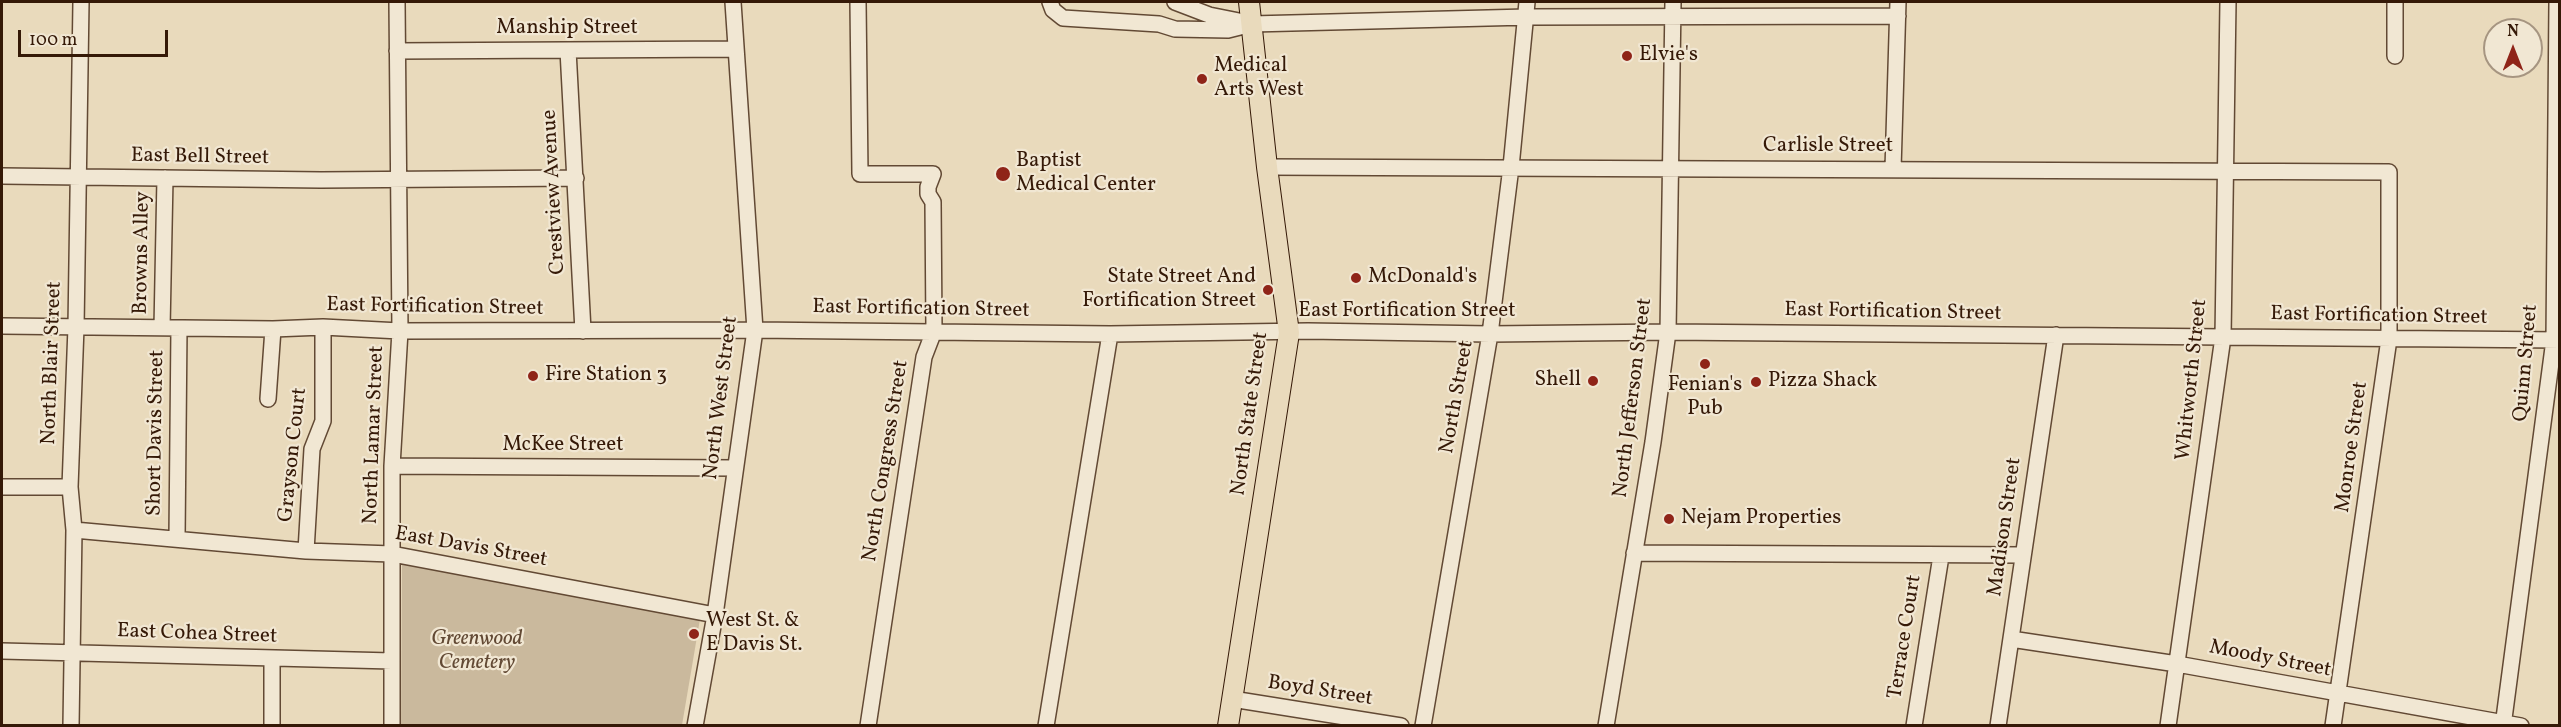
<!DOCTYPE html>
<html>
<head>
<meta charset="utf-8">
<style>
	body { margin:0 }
	#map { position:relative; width:2561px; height:727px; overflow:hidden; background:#e9dabc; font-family:Vollkorn,serif }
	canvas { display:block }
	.frame { position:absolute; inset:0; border:3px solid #351907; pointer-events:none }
	.north { position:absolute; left:2483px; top:18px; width:60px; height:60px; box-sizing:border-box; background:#f1e7d3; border:2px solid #a69581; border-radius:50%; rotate:0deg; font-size:16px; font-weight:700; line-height:24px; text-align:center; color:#351907 }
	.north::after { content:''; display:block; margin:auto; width:21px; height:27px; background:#8f2418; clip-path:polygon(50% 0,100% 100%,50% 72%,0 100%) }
	.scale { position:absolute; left:18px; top:30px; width:150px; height:27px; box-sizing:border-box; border:3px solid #351907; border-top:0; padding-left:8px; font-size:18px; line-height:21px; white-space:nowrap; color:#351907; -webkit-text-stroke:4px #f1e7d3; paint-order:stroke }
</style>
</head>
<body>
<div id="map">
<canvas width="2561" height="727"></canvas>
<div class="frame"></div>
<div class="north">N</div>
<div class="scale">100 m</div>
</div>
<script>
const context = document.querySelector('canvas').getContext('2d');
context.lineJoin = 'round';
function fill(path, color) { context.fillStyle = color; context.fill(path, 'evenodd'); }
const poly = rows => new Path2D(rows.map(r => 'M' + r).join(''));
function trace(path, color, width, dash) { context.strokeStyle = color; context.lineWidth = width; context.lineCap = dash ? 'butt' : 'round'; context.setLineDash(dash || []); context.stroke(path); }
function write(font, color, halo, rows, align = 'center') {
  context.font = font + ' Vollkorn,serif'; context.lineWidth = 4.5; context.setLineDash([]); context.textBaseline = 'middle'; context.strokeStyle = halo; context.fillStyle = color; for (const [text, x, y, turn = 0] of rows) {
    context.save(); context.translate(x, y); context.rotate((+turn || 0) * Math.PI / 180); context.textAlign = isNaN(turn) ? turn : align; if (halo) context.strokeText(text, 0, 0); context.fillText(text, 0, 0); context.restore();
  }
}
fill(poly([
	[402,564,700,619,682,725,401,726]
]), '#cab99d');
const minor = poly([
	[858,2,860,174,933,174],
	[1050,2,1053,10,1063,18,1159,24,1175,29,1228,30,1252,24,1527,17,1898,16],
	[1175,2,1209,15,1249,23],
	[568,50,583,331],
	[397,51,736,49],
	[2395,56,2395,2],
	[1267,167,2389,172,2389,339,2333,726],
	[1893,169,1898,2],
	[2,176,321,180,576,178],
	[2,326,273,329,323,327,400,331,755,330,1110,334,1308,331,1490,334,1668,332,2560,340],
	[162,328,165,178],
	[268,399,273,329],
	[392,466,734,468],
	[2,487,70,487],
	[74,530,306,551,392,554,715,615],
	[177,538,179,328],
	[306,551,312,449,323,421,323,327],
	[1634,553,2022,555],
	[2011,639,2177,664,2521,726],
	[2,651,392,661],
	[1232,699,1401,726],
	[71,726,74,530,70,487,76,327,81,2],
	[272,726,272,658],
	[392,726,392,466,400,331,397,2],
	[695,726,715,615,755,330,733,2],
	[868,726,924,357,934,331,933,202,928,194,928,187,933,174],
	[1046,726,1110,334],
	[1423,726,1490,334,1511,167,1527,2],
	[1606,726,1653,442,1668,332,1673,2],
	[1914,726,1941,556],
	[1998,726,2056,335],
	[2168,726,2223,337,2228,2],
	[2503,726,2554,340,2557,2]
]);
const major = poly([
	[1228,726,1289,333,1267,167,1249,2]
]);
trace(minor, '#624934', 18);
trace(major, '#351907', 22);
trace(minor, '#f1e7d3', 15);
trace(major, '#e9dabc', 20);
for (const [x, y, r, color] of [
	[1627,56,6,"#8f2418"],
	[1202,79,6,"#8f2418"],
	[1003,174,8,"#8f2418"],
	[1356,278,6,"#8f2418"],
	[1268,290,6,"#8f2418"],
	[1705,364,6,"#8f2418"],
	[533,376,6,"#8f2418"],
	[1593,381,6,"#8f2418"],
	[1756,382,6,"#8f2418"],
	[1669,519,6,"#8f2418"],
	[694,634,6,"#8f2418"]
]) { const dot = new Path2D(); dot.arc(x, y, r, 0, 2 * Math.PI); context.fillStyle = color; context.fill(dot); trace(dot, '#f1e7d3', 2); }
write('21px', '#351907', '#f1e7d3', [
	["Manship Street",567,29],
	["Carlisle Street",1828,147],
	["East Bell Street",200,158,1],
	["Crestview Avenue",555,192,-93],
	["Browns Alley",143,253,-89],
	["East Fortification Street",435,308,1],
	["East Fortification Street",921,310,1],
	["East Fortification Street",1407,312],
	["East Fortification Street",1893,313,1],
	["East Fortification Street",2379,317,1],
	["North Blair Street",53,363,-88],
	["Quinn Street",2527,363,-85],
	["Whitworth Street",2193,380,-84],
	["North Street",1458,397,-80],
	["North West Street",722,398,-83],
	["North Jefferson Street",1634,398,-83],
	["North State Street",1251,414,-82],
	["Short Davis Street",157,433,-89],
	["North Lamar Street",375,435,-88],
	["McKee Street",563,446],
	["Monroe Street",2353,447,-82],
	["Grayson Court",294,455,-84],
	["North Congress Street",887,461,-81],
	["Madison Street",2006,527,-82],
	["East Davis Street",471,548,10],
	["East Cohea Street",197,635,2],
	["Terrace Court",1906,637,-81],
	["Moody Street",2270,660,11],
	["Boyd Street",1320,692,9]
]);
write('21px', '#351907', '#f1e7d3', [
	["Elvie's",1639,56],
	["Medical",1214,67],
	["Arts West",1214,91],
	["Baptist",1016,162],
	["Medical Center",1016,186],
	["State Street And",1256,278,"right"],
	["Fortification Street",1256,302,"right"],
	["McDonald's",1368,278],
	["Fire Station 3",545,376],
	["Shell",1581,381,"right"],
	["Pizza Shack",1768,382],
	["Fenian's",1705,386,"center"],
	["Pub",1705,410,"center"],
	["Nejam Properties",1681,519],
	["West St. &",706,622],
	["E Davis St.",706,646]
], 'left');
write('italic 21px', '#624934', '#f1e7d3', [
	["Greenwood",477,640],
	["Cemetery",477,664]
]);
</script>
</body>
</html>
